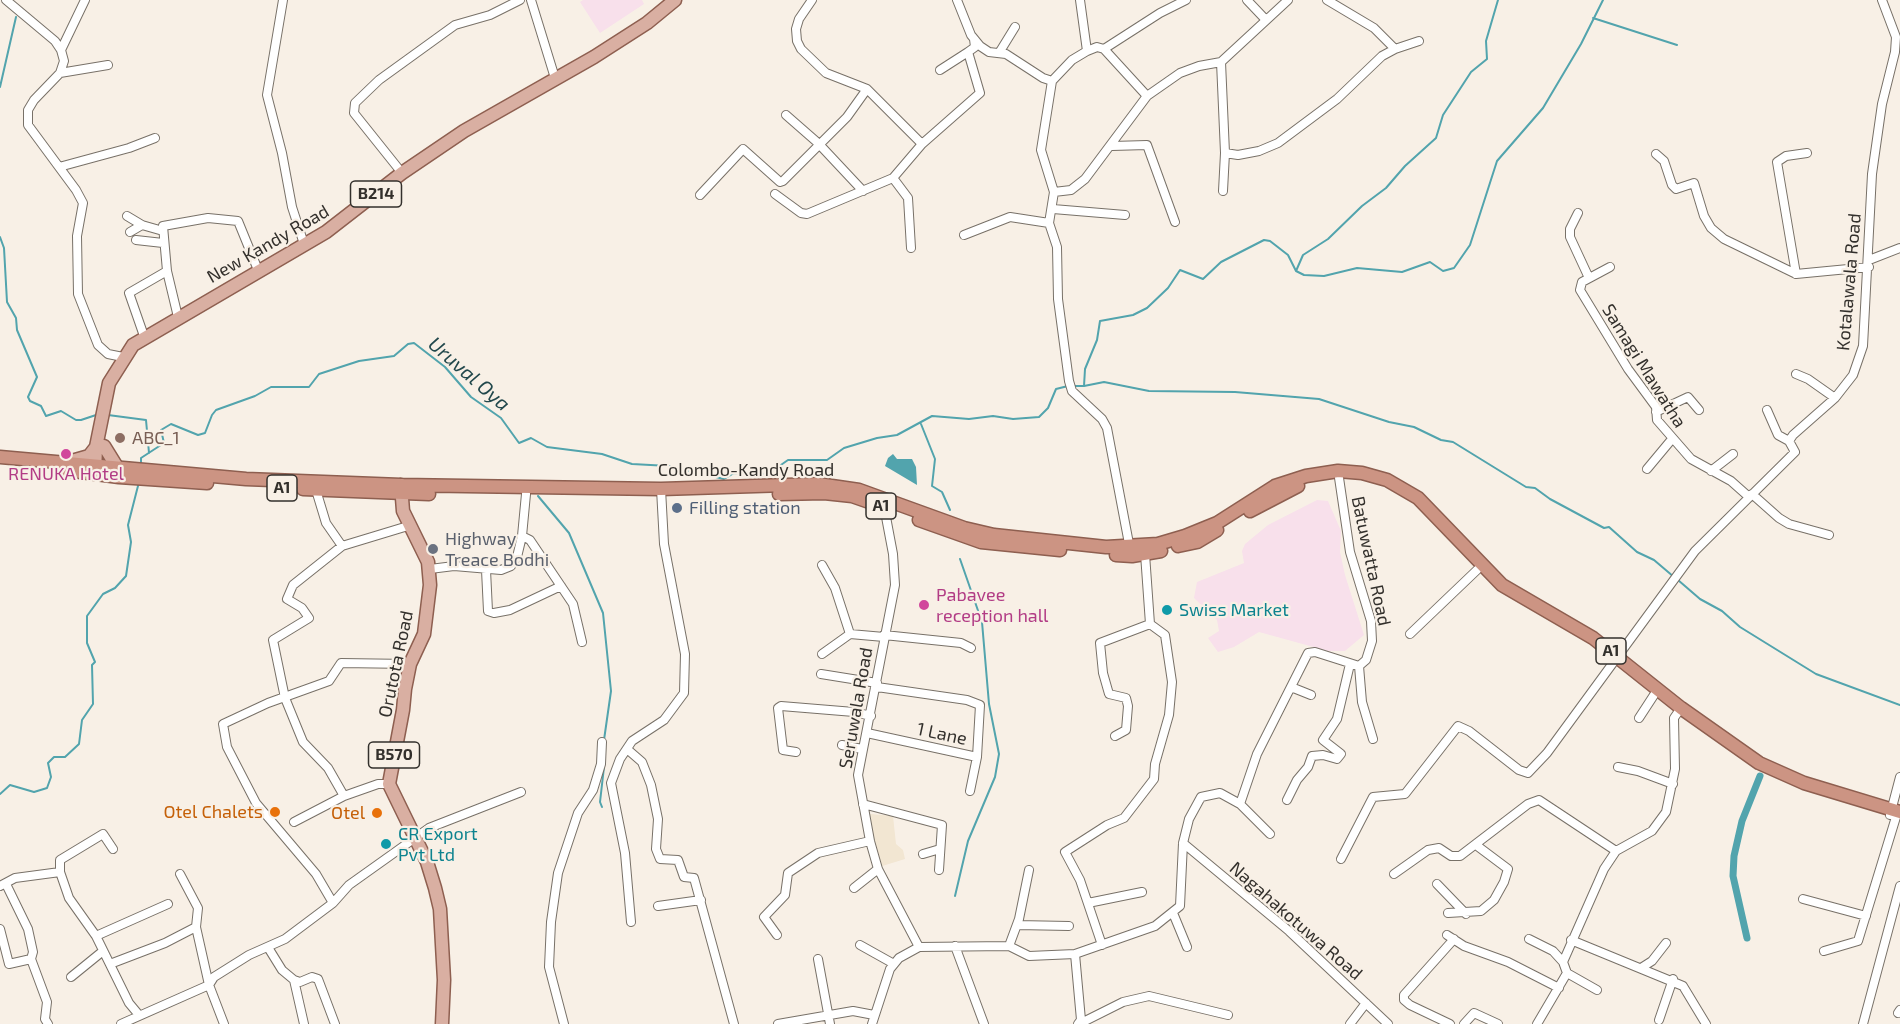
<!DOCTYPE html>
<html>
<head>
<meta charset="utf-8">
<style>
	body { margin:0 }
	canvas { display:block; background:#f8f0e6 }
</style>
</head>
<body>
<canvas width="1900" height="1024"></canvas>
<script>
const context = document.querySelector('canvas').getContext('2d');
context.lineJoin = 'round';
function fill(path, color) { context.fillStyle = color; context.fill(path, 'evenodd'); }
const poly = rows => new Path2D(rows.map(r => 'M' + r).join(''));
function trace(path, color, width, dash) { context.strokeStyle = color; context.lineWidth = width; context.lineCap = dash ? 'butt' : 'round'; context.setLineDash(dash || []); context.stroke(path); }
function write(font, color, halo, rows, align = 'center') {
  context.font = font + ' "Exo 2",sans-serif'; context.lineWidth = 4.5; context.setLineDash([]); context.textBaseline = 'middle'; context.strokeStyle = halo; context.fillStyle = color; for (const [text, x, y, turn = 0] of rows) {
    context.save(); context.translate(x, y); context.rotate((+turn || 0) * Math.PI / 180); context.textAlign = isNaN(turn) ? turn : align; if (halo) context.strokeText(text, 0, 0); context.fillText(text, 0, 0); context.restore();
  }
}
fill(poly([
	[583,0,642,0,644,4,600,33,580,2],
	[1317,500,1328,501,1341,531,1340,552,1345,575,1364,635,1345,651,1328,651,1259,632,1234,647,1218,652,1208,638,1219,631,1217,620,1194,598,1197,582,1244,563,1242,551,1245,544,1268,525]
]), '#f8e0eb');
fill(poly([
	[870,814,893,816,896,844,903,850,905,859,879,867,867,815]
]), '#f2e6d2');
fill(poly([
	[893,454,897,459,912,459,916,467,917,485,885,466,888,458]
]), '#52a4ad');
trace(poly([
	[1593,18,1677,45],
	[0,87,16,17],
	[0,237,4,248,7,302,16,318,17,330,37,377,28,397,30,401,41,406,46,416,61,411,76,420,81,420,99,414],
	[1296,271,1303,255,1328,239,1362,206,1386,188,1405,166,1436,138,1443,115,1471,72,1487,59,1486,41,1498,0],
	[1074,386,1084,386,1085,369,1097,340,1100,321,1133,315,1147,308,1168,288,1180,270,1203,279,1221,262,1264,240,1270,241,1288,255,1296,271,1304,275,1324,276,1357,268,1402,272,1430,262,1443,271,1454,268,1470,245,1497,161,1543,108,1581,44,1603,0],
	[1084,386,1104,382,1149,391,1235,392,1319,399,1389,422,1414,427,1441,440,1453,442,1526,487,1535,488,1550,499,1604,528,1609,527,1637,552,1654,560,1674,577],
	[108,415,146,420,149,453],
	[921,424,935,459,932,486,942,492,950,510],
	[141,464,141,458,164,443,161,430,171,424,198,435,205,433,212,415,216,410,255,396,271,387,309,387,319,374,359,361,394,356,408,344,414,343,445,367,471,397,501,418,519,443,531,438,547,447,602,454,632,464,669,466,724,479,734,473,768,474,788,460,827,460,844,448,877,438,897,435,932,416,969,419,993,416,1013,419,1039,417,1048,408,1056,389,1068,386],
	[538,496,569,533,603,613,611,691,604,740],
	[1678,580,1700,599,1722,611,1740,627,1816,674,1900,705],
	[0,794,10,785,34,792,47,788,51,777,48,763,54,757,65,757,79,744,82,720,93,704,92,665,95,662,87,643,87,616,103,594,115,588,126,576,131,542,128,525,139,482],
	[602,807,600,802,604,767],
	[955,896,968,841,995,777,999,754,989,704,982,622,960,559]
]), '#52a4ad', 2);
trace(poly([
	[1747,938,1733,876,1734,856,1742,821,1760,776]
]), '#52a4ad', 7);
const minor = poly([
	[6,0,55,41,61,50,64,61,60,73,34,100,28,110,28,125,76,190,83,203,77,236,78,294,98,345,108,354,123,357],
	[283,0,267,95,282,153,292,207,304,244],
	[531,0,555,78],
	[812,0,799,19,796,29,797,41,801,49,826,73,867,89,922,144],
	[957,0,971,35,980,46,989,52,1006,54,1043,78,1052,81],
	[1080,0,1087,51],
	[1247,0,1266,20],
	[1327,0,1374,28,1395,49],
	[1104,49,1160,13,1186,0],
	[61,50,85,0],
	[999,53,1015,27],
	[940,70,968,52],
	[60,73,108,65],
	[786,115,818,143,863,191],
	[1112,146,1147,145,1175,222],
	[1225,153,1238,155,1259,151,1278,143,1337,99,1382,56,1395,49,1419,41],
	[1656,154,1664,161,1672,185,1676,189,1694,183,1704,216,1711,228,1724,239,1796,274,1869,267],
	[59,167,129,148,155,138],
	[402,173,354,113,355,103,379,80,455,25,490,15,520,0],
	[893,178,908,198,911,248],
	[1223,191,1225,153,1221,62,1288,0],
	[1054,192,1071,190,1085,179,1147,96,1180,73,1199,66,1221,62],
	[775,194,801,213,807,214,893,178,922,144,980,93,968,52,975,47,974,39],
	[700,195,743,149,780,182,783,181,847,117,867,89],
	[1053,209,1125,215],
	[1578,213,1570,229,1570,237,1589,278],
	[127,216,142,225,163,231],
	[130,232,142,225],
	[964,235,1010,217,1049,223],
	[136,240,163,243],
	[1869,260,1900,248],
	[1610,267,1582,282,1580,290,1628,369,1656,407,1657,420,1691,459,1731,481,1749,497],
	[1796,274,1777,162,1786,156,1807,153],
	[178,317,167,271,163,226,208,218,238,221,258,270],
	[144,336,129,293,167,271],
	[1796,374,1808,379,1835,398],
	[1767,410,1778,435,1789,441],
	[1656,412,1688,397,1699,410],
	[1647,469,1672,439],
	[1711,471,1733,454],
	[316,490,326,523,342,546],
	[1752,494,1779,518,1789,524,1829,535],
	[891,501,886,517,893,554,895,585,858,775,870,841,878,869,919,947],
	[522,536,530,540,573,604,582,642],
	[1130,549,1107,428,1102,419,1072,391,1069,381,1058,299,1057,247,1049,223,1054,192,1041,150,1052,81,1072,60,1087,51,1097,47,1104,49,1147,96],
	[822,565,835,588,850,634,884,637],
	[430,569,454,566,501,570,511,566,517,557,522,536,526,494],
	[486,570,488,611,494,613,510,610,561,586],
	[1410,634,1477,570],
	[884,635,961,643,971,648],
	[822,654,850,634],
	[1359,666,1362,702,1373,739],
	[821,674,877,683],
	[877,687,967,700,980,705,977,757],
	[1291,687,1311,695],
	[1639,718,1654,695],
	[867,733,977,757,970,791],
	[1115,736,1126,730,1128,706,1126,698,1109,694,1103,673,1100,643,1150,624],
	[842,745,862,749],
	[627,749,642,762,651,785,658,819,656,849,660,859,678,860,684,877,694,878,734,1024],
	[796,752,783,750,778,708,781,706,854,712,871,716],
	[1618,767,1638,771,1673,784],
	[344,796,328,768,303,742,285,698,273,640,309,618,302,608,287,599,293,585,342,546,408,526],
	[1287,800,1297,780,1308,767,1312,756,1323,755,1337,759,1341,754,1323,740,1337,719,1350,664],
	[863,804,942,825,939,870],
	[1240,804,1270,834],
	[1890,815,1900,777],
	[294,822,344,796,378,784,389,784],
	[1183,843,1289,931,1388,1024],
	[113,849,103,834,60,860,60,872,69,898,96,936,129,1003,139,1015],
	[923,854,940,849],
	[1341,859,1373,797,1405,794,1458,726,1469,731,1519,770,1528,773,1547,753,1695,551,1795,452,1789,441,1793,435,1835,398,1853,375,1863,346,1872,174,1882,104,1895,52,1896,37,1882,0],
	[180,874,198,908,196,927,209,985,224,1024],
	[1394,874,1428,850,1439,848,1451,856,1460,856,1528,804,1539,800,1616,851],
	[6,884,28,929,33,952,31,959,47,1002,45,1019,48,1024],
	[1437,884,1466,914],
	[0,886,15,878,60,872],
	[854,888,878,869],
	[1803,899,1866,916],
	[333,903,316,874,256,803,227,747,223,724,268,703,329,681,341,663,410,664],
	[1088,903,1142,892],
	[658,906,701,900],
	[1173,913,1187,947],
	[1448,913,1481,911,1494,900,1504,882,1508,869,1476,845],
	[631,922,625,853,611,783,620,759,632,741,664,720,684,693,685,654,664,544,661,489],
	[1017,925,1069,926],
	[0,929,9,964,31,959],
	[777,935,764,917,785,895,788,873,818,853,870,841],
	[1447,935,1464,946,1508,962,1559,988],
	[96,936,168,904],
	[1529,939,1553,951,1563,962],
	[1571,940,1683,986,1706,1024],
	[860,945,894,964],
	[1102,945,1080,880,1065,852,1107,825,1124,818,1154,779,1155,764,1169,715,1172,682,1165,635,1150,624,1145,554],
	[955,946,984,1024],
	[1009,946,1019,919,1029,870],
	[269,949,282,970,294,980,300,982,312,977,318,979,335,1024],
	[1824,951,1858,941,1896,817],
	[1075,954,1081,1020,1078,1024],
	[818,959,830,1024],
	[110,964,165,943,196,927],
	[1641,968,1652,961,1666,943],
	[1567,973,1597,990],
	[71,977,103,951],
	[294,980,304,1024],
	[1898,1013,1900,1010],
	[1659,1020,1673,979],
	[121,1024,209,985,214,977,249,955,285,939,333,903,349,885,429,828,521,792],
	[564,1024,549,967,551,922,558,873,578,813,593,790,601,764,602,742],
	[778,1024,853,1011,874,1015],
	[872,1024,890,969,899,958,919,947,1009,946,1029,956,1075,954,1155,926,1180,906,1183,843,1189,819,1201,797,1220,793,1240,804,1257,754,1308,653,1315,652,1359,666,1366,660,1372,641,1371,621,1350,552,1338,471],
	[1079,1024,1123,1002,1149,996,1228,1015],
	[1350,1024,1366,1003],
	[1450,1024,1410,1005,1404,1000,1404,995,1454,939],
	[1464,1024,1474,1013,1498,1024],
	[1537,1024,1567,973,1563,962,1604,869,1616,851,1652,831,1666,812,1675,769,1674,718,1681,708],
	[1863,1024,1900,886]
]);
const primary = poly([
	[104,446,117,467],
	[68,462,89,456,96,447],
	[95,474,96,447,109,383,133,345,326,232,402,173,464,131,594,57,647,23,675,0],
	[401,485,403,511,428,562,430,585,424,634,410,664,405,689,403,710,389,784,427,862,435,888,440,909,444,980,442,1024]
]);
const trunk = poly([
	[0,457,246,479,401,485,661,489,818,484,859,490,964,528,994,535,1106,547,1158,544,1185,536,1217,523,1275,486,1306,476,1338,471,1362,473,1387,480,1418,498,1502,585,1593,638,1681,708,1759,763,1804,783,1900,812],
	[58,469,119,477,207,483],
	[303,489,429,494],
	[779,494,824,493,852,496,875,504],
	[1250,511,1298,486],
	[919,520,981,542,1060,550],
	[1178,546,1197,542,1217,530],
	[1116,555,1132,556,1161,551]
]);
trace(minor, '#787168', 10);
trace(primary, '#8e5f50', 15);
trace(trunk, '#8e5f50', 15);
trace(minor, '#fff', 8);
trace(primary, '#d9afa2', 12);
trace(trunk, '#cc9483', 12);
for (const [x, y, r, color] of [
	[120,438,6,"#8d6e63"],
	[66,454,6,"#d1479c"],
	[677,508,6,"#5c6f8a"],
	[433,549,6,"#6b7280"],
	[924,605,6,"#d1479c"],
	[1167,610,6,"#0f9aa8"],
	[275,812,6,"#e8710a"],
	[377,813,6,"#e8710a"],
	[386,844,6,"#0f9aa8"]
]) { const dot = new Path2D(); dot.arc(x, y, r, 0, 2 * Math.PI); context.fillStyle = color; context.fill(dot); trace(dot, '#f8f0e6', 2); }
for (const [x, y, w] of [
	[376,194,51],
	[282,488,30],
	[881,506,30],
	[1611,651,30],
	[394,755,51]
]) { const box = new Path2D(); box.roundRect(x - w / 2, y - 13, w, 26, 4.5); context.fillStyle = '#f8f0e6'; context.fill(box); trace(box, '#33302c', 1.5); }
write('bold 16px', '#33302c', null, [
	["B214",376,194],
	["A1",282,488],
	["A1",881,506],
	["A1",1611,651],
	["B570",394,755]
]);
write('18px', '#33302c', '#f8f0e6', [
	["New Kandy Road",268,244,-30],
	["Kotalawala Road",1849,282,-85],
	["Samagi Mawatha",1644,366,58],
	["Colombo-Kandy Road",746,470],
	["Batuwatta Road",1371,561,78],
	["Orutota Road",396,664,-78],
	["Seruwala Road",856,708,-80],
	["1 Lane",942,734,12],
	["Nagahakotuwa Road",1296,921,41]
]);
write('18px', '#785e54', '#f8f0e6', [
	["ABC_1",132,438]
], 'left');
write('18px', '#b23c85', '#f8f0e6', [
	["RENUKA Hotel",66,474],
	["Pabavee",936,595,"left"],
	["reception hall",936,616,"left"]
]);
write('18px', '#4e5e75', '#f8f0e6', [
	["Filling station",689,508]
], 'left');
write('18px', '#5b616d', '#f8f0e6', [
	["Highway",445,539],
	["Treace Bodhi",445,560]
], 'left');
write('18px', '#0d838f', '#f8f0e6', [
	["Swiss Market",1179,610],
	["CR Export",398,834],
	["Pvt Ltd",398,855]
], 'left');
write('18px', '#c56008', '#f8f0e6', [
	["Otel Chalets",263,812],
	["Otel",365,813]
], 'right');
write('italic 20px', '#22484c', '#f8f0e6', [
	["Uruval Oya",469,374,41]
]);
</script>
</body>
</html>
